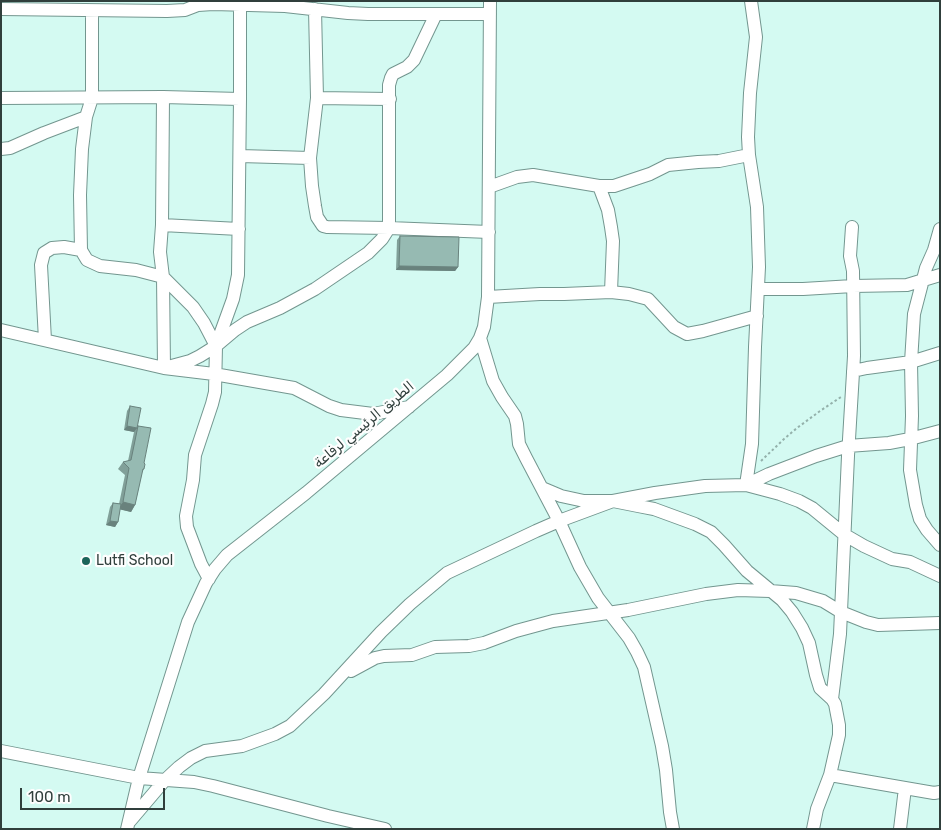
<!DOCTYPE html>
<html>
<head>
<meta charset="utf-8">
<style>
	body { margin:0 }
	#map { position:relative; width:941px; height:830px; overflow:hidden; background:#d4faf2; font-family:Rubik,sans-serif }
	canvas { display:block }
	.frame { position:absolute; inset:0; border:2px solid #303f3c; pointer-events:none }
	.scale { position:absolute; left:20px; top:788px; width:145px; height:22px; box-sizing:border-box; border:2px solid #303f3c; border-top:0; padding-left:6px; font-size:15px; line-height:18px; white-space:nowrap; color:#303f3c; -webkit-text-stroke:4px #fefefe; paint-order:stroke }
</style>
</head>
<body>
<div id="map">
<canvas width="941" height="830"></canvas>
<div class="frame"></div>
<div class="scale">100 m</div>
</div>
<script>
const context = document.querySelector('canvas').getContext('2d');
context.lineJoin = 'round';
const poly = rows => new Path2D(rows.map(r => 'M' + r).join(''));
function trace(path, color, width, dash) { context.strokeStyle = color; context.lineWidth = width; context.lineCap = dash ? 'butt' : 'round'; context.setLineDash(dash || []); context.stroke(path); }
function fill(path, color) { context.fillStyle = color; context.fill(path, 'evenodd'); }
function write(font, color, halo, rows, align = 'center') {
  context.font = font + ' Rubik,Vazirmatn,sans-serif'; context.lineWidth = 4.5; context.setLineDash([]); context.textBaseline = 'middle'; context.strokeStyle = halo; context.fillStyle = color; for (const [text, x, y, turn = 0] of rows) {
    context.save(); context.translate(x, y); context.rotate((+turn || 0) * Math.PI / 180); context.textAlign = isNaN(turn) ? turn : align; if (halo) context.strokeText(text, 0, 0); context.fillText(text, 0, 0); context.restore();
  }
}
const minor = poly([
	[1,9,167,11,185,10,198,5,213,4,285,6,348,13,368,14,490,14],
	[315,9,317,98,310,158,312,186,315,206,317,217,323,226,327,227,389,228,489,232],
	[163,97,162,225,160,252,163,277,164,368,190,361,200,356,216,346,235,330,247,322,280,308,315,289,368,253,382,239,389,228,389,85,391,78,393,74,407,67,414,60,436,14],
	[1,98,163,97,240,99],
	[317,98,390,99],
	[1,149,10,148,44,133,86,117],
	[240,156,310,158],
	[599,186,608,210,611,227,613,241,611,292],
	[489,187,517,177,533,175,599,186,614,186,650,174,668,165,698,162,719,161,749,155],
	[162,225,239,229],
	[940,229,934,250,926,268,914,314,911,362,912,416,910,470,916,505,920,519,927,530,940,545],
	[81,250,80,195,82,149,86,117,92,98,92,11],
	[758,289,803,289,853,286,907,285,940,275],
	[488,297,540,294,564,294,611,292,629,294,648,299,674,327,687,334,703,331,757,316],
	[1,330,164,368,214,374,294,388,329,406,341,410,373,414,409,407],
	[480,338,493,381,502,397,515,416,517,424,519,444,526,458,559,521,580,567,598,598,629,638,637,652,644,667,662,746,666,770,670,812,673,829],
	[45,340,41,265,44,253,52,248,64,247,81,250,87,260,100,266,136,270,163,277,193,307,204,323,216,346],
	[853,371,867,368,911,362,940,353],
	[746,485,752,444,755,347,759,267,757,207,749,155,748,137,750,93,756,37,751,1],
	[746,485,769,474,816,456,848,446,889,443,910,439,940,431],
	[542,488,561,496,584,501,613,501,638,506,654,509,695,524,711,532,724,545,747,571,782,600,792,612,802,628,809,643,816,675,820,688,832,699,835,704,839,725,839,735,830,775,817,809,813,829],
	[209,579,201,564,187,527,186,516,193,480,195,455,212,404,215,392,216,346,233,299,238,275,240,99,240,5],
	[351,671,375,658,384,656,412,655,435,647,469,646,484,643,516,631,553,621,628,610,706,594,738,590,770,591,796,593,823,601,841,612,866,622,878,625,940,623],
	[832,699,840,634,848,456,854,356,853,271,850,256,852,227],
	[1,751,139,778,194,782,213,786,328,816,385,829],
	[830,775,905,788,934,793,940,792],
	[130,821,164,781,179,767,191,758,205,751,242,746,275,734,290,726,324,694,381,632,410,604,447,573,536,531,559,521,613,501,655,493,705,486,746,485,780,494,799,501,812,508,845,535,864,546,892,559,910,562,940,576],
	[127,829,139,778,188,622,206,583,215,569,227,555,306,493,447,375,474,348,480,338,484,327,488,297,490,1],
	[900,829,905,788]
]);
trace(minor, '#73968f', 14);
trace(poly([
	[761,461,784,439,797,428,820,411,841,397]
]), '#94b1ab', 2, [2.5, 2.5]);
trace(minor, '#fff', 12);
fill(poly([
	[400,236,458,267,455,271,396,270,397,240],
	[130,406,137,428,138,426,144,469,142,472,135,505,131,512,120,509,118,522,115,527,106,525,110,507,113,503,119,504,125,475,118,469,123,462,128,461,134,432,124,430,127,411]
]), '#81a099');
fill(poly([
	[399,266,458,267,455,271,396,270],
	[127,426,137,428,134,432,124,430],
	[123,502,135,505,131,512,118,509],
	[110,521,118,522,115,527,106,525]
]), '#69827d');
const building = poly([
	[400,236,459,237,458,267,399,266,400,236],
	[130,406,141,408,137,428,127,426,130,406],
	[138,426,151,428,144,463,145,464,144,469,143,469,135,505,123,502,129,468,123,462,131,460,138,426],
	[113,503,121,504,118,522,110,521,113,503]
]);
fill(building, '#96bab2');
trace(building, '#69827d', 1);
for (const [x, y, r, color] of [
	[86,561,5,"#1c645a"]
]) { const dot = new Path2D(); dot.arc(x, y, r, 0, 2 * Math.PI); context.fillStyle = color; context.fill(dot); trace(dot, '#fefefe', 2); }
write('14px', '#303f3c', '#fefefe', [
	["الطريق الرئيسي لرفاعة",364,425,-40]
]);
write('14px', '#303f3c', '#fefefe', [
	["Lutfi School",96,561]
], 'left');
</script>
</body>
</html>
